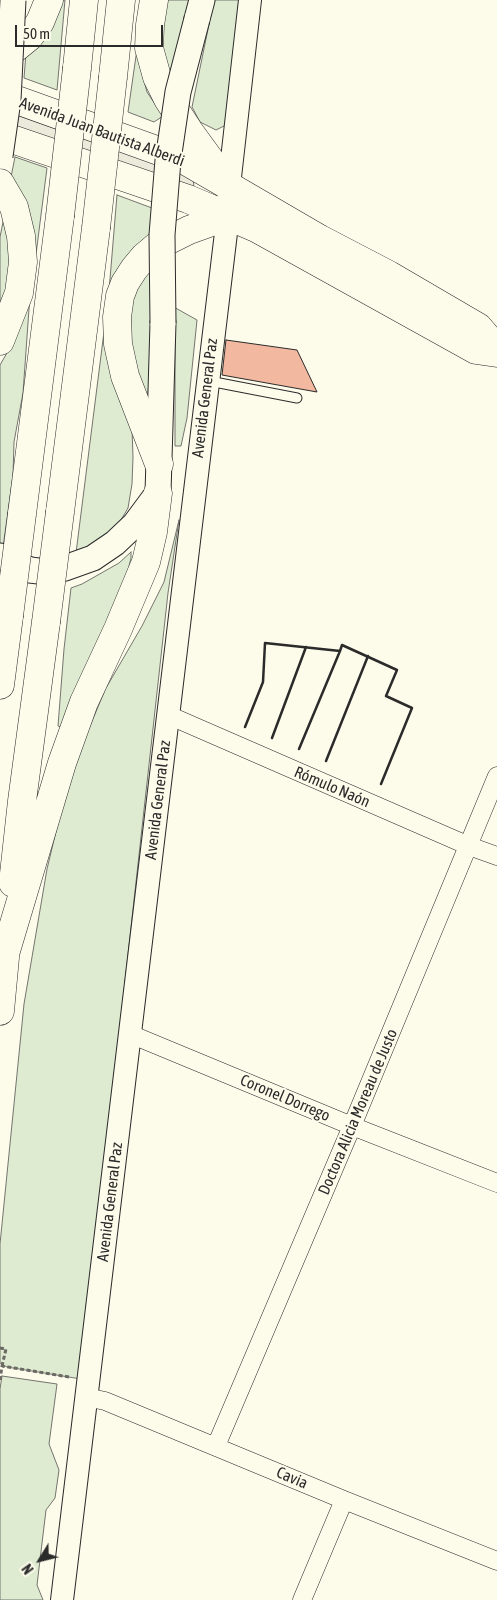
<!DOCTYPE html>
<html>
<head>
<meta charset="utf-8">
<style>
	body { margin:0 }
	#map { position:relative; width:497px; height:1600px; overflow:hidden; background:#fdfbea; font-family:"Asap Condensed",sans-serif }
	canvas { display:block }
	.north { position:absolute; left:15px; top:1535px; width:50px; height:50px; -webkit-text-stroke:4px #fdfbea; paint-order:stroke; rotate:234deg; font-size:14px; font-weight:700; line-height:20px; text-align:center; color:#2b2b2b }
	.north::after { content:''; display:block; margin:auto; width:18px; height:22px; background:#2b2b2b; clip-path:polygon(50% 0,100% 100%,50% 72%,0 100%) }
	.scale { position:absolute; left:15px; top:25px; width:148px; height:22px; box-sizing:border-box; border:2px solid #2b2b2b; border-top:0; padding-left:6px; font-size:15px; line-height:18px; white-space:nowrap; color:#2b2b2b; -webkit-text-stroke:4px #fdfbea; paint-order:stroke }
</style>
</head>
<body>
<div id="map">
<canvas width="497" height="1600"></canvas>
<div class="north">N</div>
<div class="scale">50 m</div>
</div>
<script>
const context = document.querySelector('canvas').getContext('2d');
context.lineJoin = 'round';
function fill(path, color) { context.fillStyle = color; context.fill(path, 'evenodd'); }
const poly = rows => new Path2D(rows.map(r => 'M' + r).join(''));
function trace(path, color, width, dash) { context.strokeStyle = color; context.lineWidth = width; context.lineCap = dash ? 'butt' : 'round'; context.setLineDash(dash || []); context.stroke(path); }
function write(font, color, halo, rows, align = 'center') {
  context.font = font + ' "Asap Condensed",sans-serif'; context.lineWidth = 4; context.setLineDash([]); context.textBaseline = 'middle'; context.strokeStyle = halo; context.fillStyle = color; for (const [text, x, y, turn = 0] of rows) {
    context.save(); context.translate(x, y); context.rotate((+turn || 0) * Math.PI / 180); context.textAlign = isNaN(turn) ? turn : align; if (halo) context.strokeText(text, 0, 0); context.fillText(text, 0, 0); context.restore();
  }
}
const green = poly([
	[60,0,65,0,57,90,24,78,26,53,60,0],
	[165,0,189,0,171,83,164,69,160,33,165,0],
	[214,0,239,0,226,125,216,130,200,122,192,107,214,0],
	[138,42,140,66,147,92,163,116,154,122,128,112,138,42],
	[15,157,47,168,29,309,23,393,14,442,13,475,3,547,0,544,0,365,11,346,11,177,15,157],
	[117,195,152,208,150,239,108,303,117,195],
	[5,212,14,272,0,319,0,237,5,212],
	[150,264,151,333,147,418,126,345,131,295,150,264],
	[172,306,197,320,187,418,181,446,175,446,175,333,172,306],
	[105,324,132,428,133,457,132,484,128,508,114,532,76,553,105,324],
	[179,520,168,593,81,1379,7,1367,0,1363,0,1244,24,1004,47,869,70,773,106,688,142,626,164,582,179,520],
	[131,552,131,558,125,583,64,728,58,726,64,649,71,588,82,584,119,563,131,552],
	[2,1376,57,1384,49,1444,59,1470,55,1498,46,1510,37,1585,43,1600,0,1600,0,1389,2,1376]
]);
fill(green, '#deebd1');
trace(green, '#74746e', 1);
const parking = poly([
	[0,109,193,177,194,187,0,122,0,109]
]);
fill(parking, '#eceadb');
trace(parking, '#74746e', 1);
const building = poly([
	[226,340,297,350,317,392,222,375,226,340]
]);
fill(building, '#f2b8a0');
trace(building, '#2b2b2b', 1);
const service = poly([
	[209,381,297,398]
]);
const minor = poly([
	[168,715,469,846,497,856],
	[130,1034,352,1126,497,1183],
	[86,1397,105,1401,344,1500,497,1561],
	[216,1446,352,1126,497,776],
	[302,1600,344,1500]
]);
const tertiary = poly([
	[62,1600,228,216,229,186,250,0]
]);
const secondary = poly([
	[197,19,202,0],
	[0,556,30,570,47,572,65,568,93,558,115,543,135,524,158,493,163,323]
]);
const primary = poly([
	[0,58,13,50,29,37,40,22,49,0],
	[0,94,184,160,229,186],
	[0,135,188,199,228,216],
	[0,183,14,207,21,236,23,262,19,293,0,341]
]);
const trunk = poly([
	[154,0,150,25,149,48,157,77,168,99,189,131,229,186,320,239,389,275,478,327,497,349],
	[159,464,125,376,118,344,117,317,120,296,125,283,134,269,144,257,157,246,189,230,228,216,258,229,476,350,497,353]
]);
const motorway = poly([
	[77,68,84,0],
	[113,77,121,0],
	[60,512,96,228],
	[22,514,60,216],
	[0,685,9,616],
	[13,883,22,801,46,622],
	[5,954,62,763,84,702,118,629,146,562,153,532,158,493],
	[0,1011,7,936]
]);
trace(service, '#2b2b2b', 11);
trace(minor, '#2b2b2b', 19);
trace(tertiary, '#2b2b2b', 24);
trace(secondary, '#2b2b2b', 27);
trace(primary, '#2b2b2b', 29);
trace(trunk, '#2b2b2b', 29);
trace(motorway, '#2b2b2b', 29);
trace(poly([
	[0,1348,6,1349,2,1366],
	[0,1380,2,1366,69,1377]
]), '#6a6964', 3, [4, 2.5]);
trace(service, '#fdfbea', 9);
trace(minor, '#fdfbea', 18);
trace(tertiary, '#fdfbea', 22);
trace(secondary, '#fdfbea', 25);
trace(primary, '#fdfbea', 28);
trace(trunk, '#fdfbea', 28);
trace(motorway, '#fdfbea', 28);
const secondaryBridge = poly([
	[0,156,8,100,13,0],
	[163,323,162,235,168,160,178,92,197,19]
]);
const motorwayBridge = poly([
	[60,216,77,68],
	[96,228,113,77],
	[9,616,22,514],
	[46,622,60,512]
]);
trace(secondaryBridge, '#2b2b2b', 27, []);
trace(motorwayBridge, '#2b2b2b', 29, []);
trace(secondaryBridge, '#fdfbea', 25);
trace(motorwayBridge, '#fdfbea', 28);
trace(poly([
	[245,727,263,682,265,643,340,651,342,645,397,670,386,696,412,708,381,784],
	[272,738,306,647],
	[299,749,340,651],
	[326,761,368,656]
]), '#2b2b2b', 2.5);
write('16px', '#2b2b2b', '#fdfbea', [
	["Avenida Juan Bautista Alberdi",102,132,20],
	["Avenida General Paz",205,398,-83],
	["Rómulo Naón",332,787,23],
	["Avenida General Paz",158,800,-83],
	["Coronel Dorrego",285,1098,23],
	["Doctora Alicia Moreau de Justo",358,1112,-67],
	["Avenida General Paz",110,1202,-83],
	["Cavia",292,1478,23]
]);
</script>
</body>
</html>
